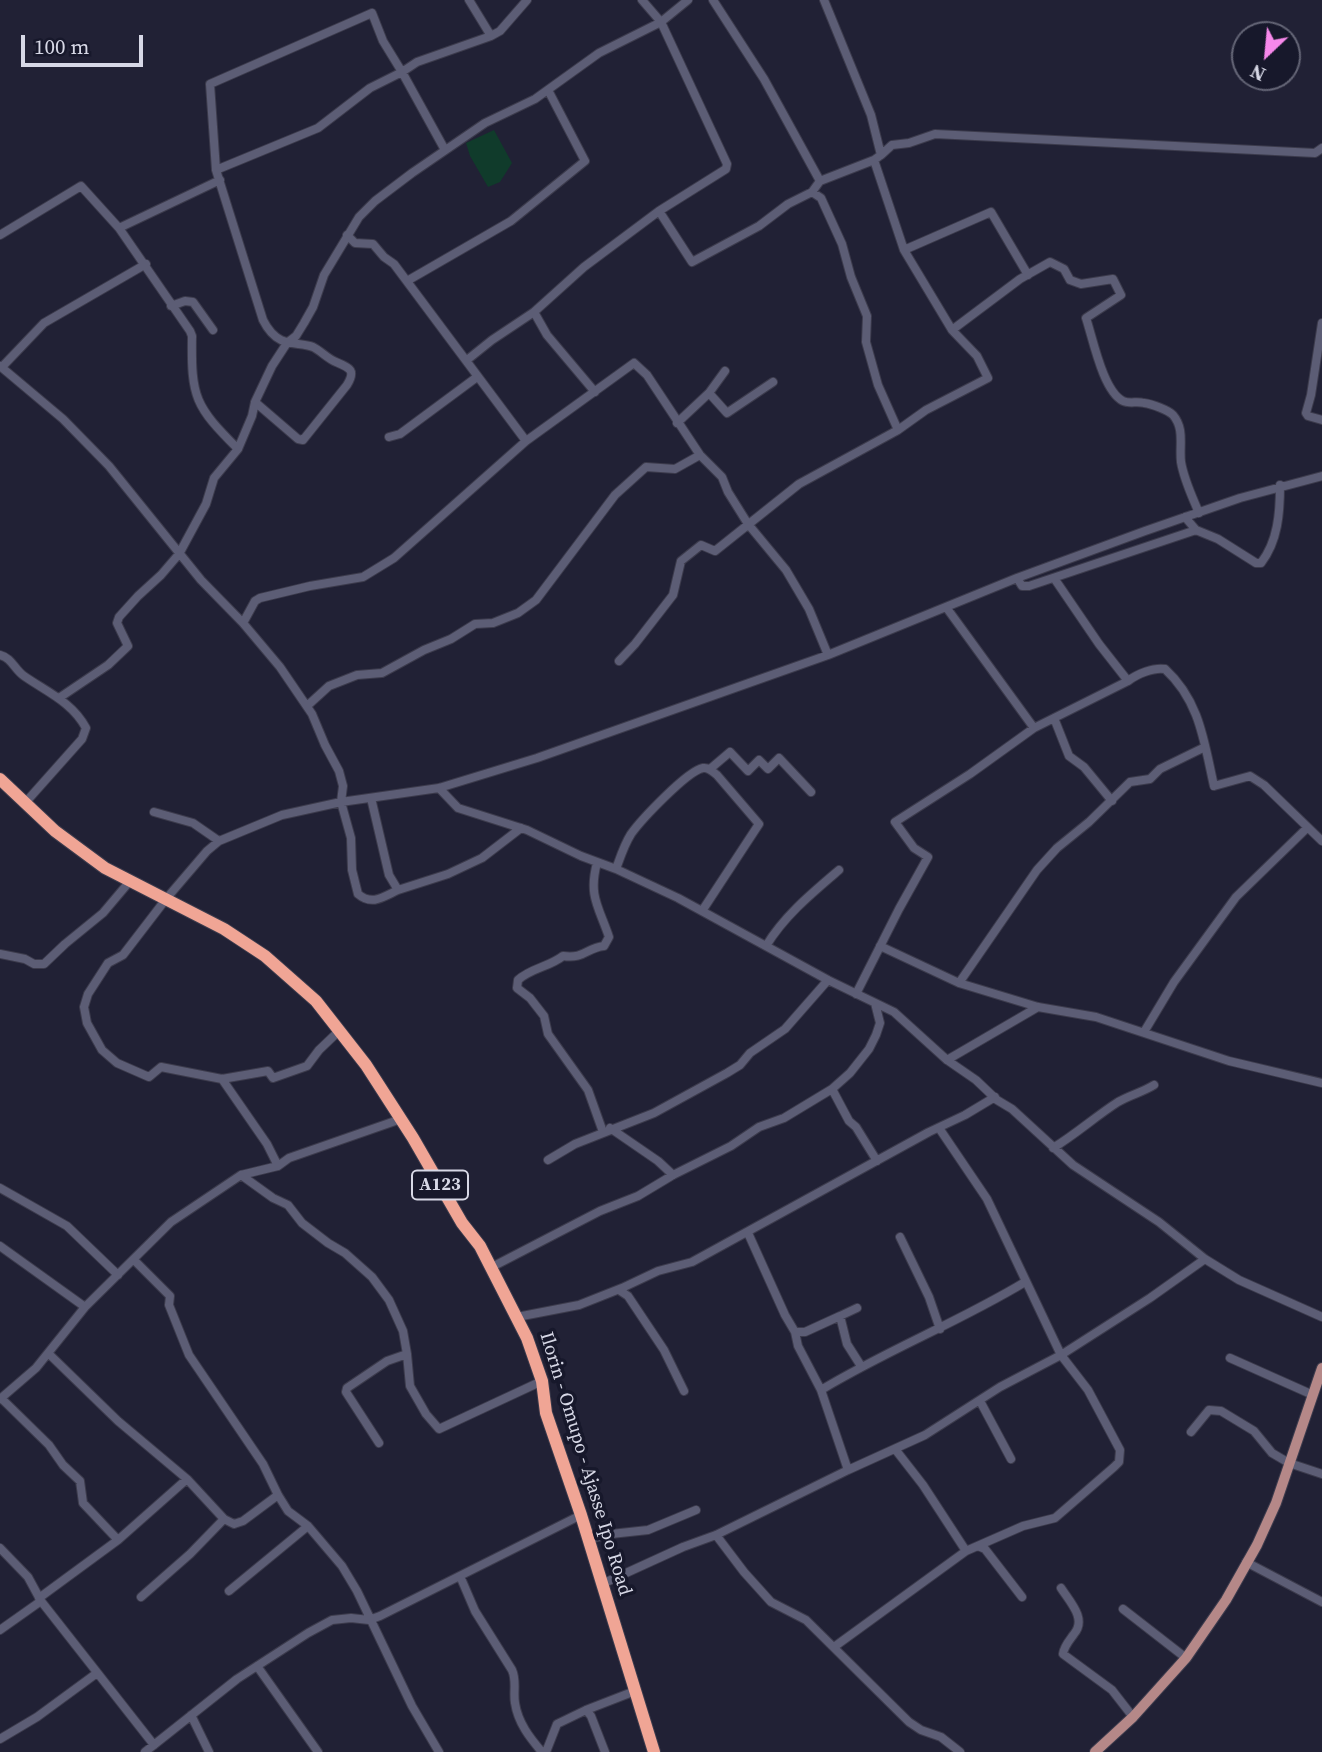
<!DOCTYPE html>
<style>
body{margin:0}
#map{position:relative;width:1322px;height:1752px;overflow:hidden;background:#212135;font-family:"Source Serif 4",serif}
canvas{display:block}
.north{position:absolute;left:1231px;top:21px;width:70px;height:70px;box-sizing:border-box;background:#17182b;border:2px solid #646576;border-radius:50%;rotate:206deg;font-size:19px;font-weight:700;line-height:28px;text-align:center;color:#d7d8e6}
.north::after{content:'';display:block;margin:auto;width:24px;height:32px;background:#f788eb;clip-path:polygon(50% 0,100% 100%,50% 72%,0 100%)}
.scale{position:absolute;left:21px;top:35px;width:122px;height:32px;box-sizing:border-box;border:4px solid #d7d8e6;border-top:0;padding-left:9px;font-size:21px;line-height:24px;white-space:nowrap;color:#d7d8e6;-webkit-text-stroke:5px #17182b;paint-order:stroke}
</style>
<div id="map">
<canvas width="1322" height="1752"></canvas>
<div class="north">N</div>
<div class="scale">100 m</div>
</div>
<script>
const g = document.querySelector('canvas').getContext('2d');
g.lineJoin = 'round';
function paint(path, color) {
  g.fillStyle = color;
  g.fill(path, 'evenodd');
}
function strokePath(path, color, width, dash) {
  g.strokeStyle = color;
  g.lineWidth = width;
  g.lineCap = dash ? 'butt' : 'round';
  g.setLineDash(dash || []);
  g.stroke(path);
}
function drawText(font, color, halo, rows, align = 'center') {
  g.font = font + ' "Source Serif 4",serif';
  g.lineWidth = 7;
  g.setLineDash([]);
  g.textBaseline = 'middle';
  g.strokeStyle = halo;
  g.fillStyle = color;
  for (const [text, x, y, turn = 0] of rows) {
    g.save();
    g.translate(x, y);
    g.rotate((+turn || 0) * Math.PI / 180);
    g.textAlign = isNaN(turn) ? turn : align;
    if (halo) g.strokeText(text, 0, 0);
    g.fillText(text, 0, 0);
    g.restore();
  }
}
const green = new Path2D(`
 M494 130 512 163 500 182 488 187 470 156 466 143Z`);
const minor = new Path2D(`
 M642 0 661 22 727 164 726 169 659 211 692 262 759 226 788 204 812 192 820 181 874 160 881 155 871 115 824 0
 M713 0 764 79 820 181
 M491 36 500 31 527 0
 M445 150 402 72 417 62 491 36 469 0
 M881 155 892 145 909 143 935 134 1315 153 1322 148
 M874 160 904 250 952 330
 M216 170 318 128 370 88 402 72 383 41 372 13 210 84 216 170 263 320C267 328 273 336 281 340 291 345 303 343 313 347 321 351 328 359 336 362 350 368 356 370 347 385L303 440 298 439 255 402
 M812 192 821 198 842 244 851 277 867 316 866 342 878 385 898 430
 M119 228 220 180
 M0 235 81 186 119 228 190 331 192 336C191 398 195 406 238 449
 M347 235 355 243 373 244 384 257 394 264 526 441
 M904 250 991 212 1028 275
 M407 281 511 221 585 161 548 90
 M171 306 185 301 193 302 213 330
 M534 312 584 267 659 211
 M1322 323 1311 395 1306 413 1308 416 1322 420
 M467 360 492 340 534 312 547 335 595 392
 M0 366 63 419 109 466 201 580 243 623 280 667 312 714 325 745 339 771 343 786 341 802 351 838 352 870 358 894C372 906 383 897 398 890
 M2 367 44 323 146 264
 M709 393 727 413 773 382
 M677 423 709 393 725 371
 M389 437 400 434 477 377
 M1185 517 1196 530 1218 539 1256 563H1261C1278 541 1280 513 1280 485
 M1017 578 1022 586H1029L1196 530
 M1054 578 1099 644 1128 681
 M946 607 1034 728
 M243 623 255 601 260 598 310 586 363 577 394 558 526 441 634 363 647 375 700 455 722 477 728 492 748 524 786 570 809 609 828 655
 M0 655C12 658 14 669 24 676 47 692 72 702 86 728L82 739 25 803
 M619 661 635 644 673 595 681 561 701 545 715 551 799 484 898 430 926 410 988 378 977 356 952 330 1020 279 1050 262 1064 269 1070 280 1081 284 1113 279 1121 295 1086 318C1093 339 1103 391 1123 401 1129 404 1137 401 1144 403 1152 404 1168 410 1173 415 1185 429 1179 446 1181 462 1184 480 1192 496 1199 513
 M59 698 108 665 128 646 117 623 119 617 138 596 161 575 179 554 206 504 214 478 238 449 252 416 255 402 272 366 287 343 296 336 304 323 313 307 324 275 359 217 375 201 412 173 485 123 535 99 599 53 661 22 688 0
 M307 706 329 686 357 675 382 673 424 650 451 639 475 624 493 623 518 613 536 600 615 495 646 467 675 469 700 455
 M1054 718 1069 756 1084 767 1112 801
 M710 769 730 752 748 771 759 760 768 769 779 758 811 792
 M439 788 458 808 527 830 581 856 616 869 678 898 828 980 894 1012 947 1060 976 1080 997 1100 1012 1109 1073 1165 1159 1222 1205 1259 1239 1280 1322 1317
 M371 798 389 875 398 890 448 874 482 858 521 828
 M154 812 193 823 219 841
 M597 863C588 896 599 907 609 937L604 946C586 948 585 959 563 956 549 967 531 968 518 980L517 988 530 998 544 1016 548 1034 588 1090 603 1132
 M616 869C620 858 624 845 631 834 641 820 687 771 703 768 709 767 713 772 717 775L759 824 702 911
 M766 946C784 916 812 893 839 870
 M880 946 959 983 1038 1007 1096 1017 1229 1061 1322 1083
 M0 954 25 959 34 964H44L65 944 103 913 130 881
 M959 983 1037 870 1057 848 1089 822 1130 782 1150 779 1160 769 1205 747
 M856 994 899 909 928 857 914 848 895 822 970 774 1034 728 1128 681C1137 674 1154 667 1165 669 1200 701 1204 742 1214 786L1250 776 1264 785 1322 841
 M340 1030 319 1050 307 1066 273 1078 268 1071 222 1079 161 1067 149 1077 117 1063 102 1050 87 1023 84 1007 88 994 108 963 123 955 166 899 207 851 219 841 282 815 341 802 439 788 537 758 828 655 1017 578 1145 531 1240 498 1322 476
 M1144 1032 1174 982 1236 897 1307 828
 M947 1060 1038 1007
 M222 1079 267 1144 278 1166
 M832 1089 849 1121 856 1127 877 1161
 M610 1128 658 1161 673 1175
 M1053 1148C1076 1134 1096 1116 1118 1102 1130 1095 1143 1092 1154 1085
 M548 1160 575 1144 654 1113 727 1073 740 1065 750 1053 785 1029 828 980
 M241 1175 273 1198 288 1205 302 1223 328 1243 345 1253 372 1277 389 1300 403 1331 407 1354 410 1386 426 1414 439 1429 542 1381
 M0 1188 67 1226 118 1275
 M748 1233 785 1315 795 1332 798 1346 821 1390 848 1470
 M900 1237 929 1297 940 1329
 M0 1246 85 1307
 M134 1260 170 1296 169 1305 189 1355 263 1464 278 1495 288 1511 308 1526 342 1566 357 1591 412 1706 439 1752
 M490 1268 600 1211 638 1196 673 1175 731 1146 759 1127 784 1118 832 1089 850 1073 869 1049 876 1035 880 1023 875 1003
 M619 1290 628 1296 664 1350 684 1391
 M840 1316 857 1308
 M517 1317 579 1305 622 1288 658 1271 692 1262 929 1132 965 1115 995 1097
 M795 1332H805L840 1316 847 1344 861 1366
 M48 1353 118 1421 187 1479 224 1519 234 1524 243 1521 278 1495
 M1230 1358 1313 1395
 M821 1390C887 1350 959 1322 1025 1282
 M1 1398 49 1445 63 1465 80 1481 83 1503 118 1540
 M0 1399 36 1368 85 1307 171 1222 241 1175 278 1166 289 1158 401 1119
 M980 1401 1011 1459
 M1191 1432 1209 1410 1221 1411 1254 1431 1272 1453 1289 1463 1322 1474
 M379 1443 346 1392 347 1388 387 1361 407 1354
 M895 1449 923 1485 966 1551
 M716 1535 744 1572 771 1602 806 1620 909 1722 921 1730 941 1737 960 1752
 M588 1539 611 1534 648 1530 696 1510
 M978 1546 985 1549 1022 1597
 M0 1548 28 1577 41 1601 154 1745
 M1246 1562 1322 1602
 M460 1576 475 1611 512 1670C517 1681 513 1692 515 1703 518 1723 530 1738 542 1752
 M602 1584 683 1547 716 1535 848 1470 925 1435 1000 1387 1061 1355 1150 1298 1205 1259
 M1061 1588C1070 1602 1087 1619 1074 1634 1069 1641 1064 1646 1063 1654L1112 1690 1133 1717
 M229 1591 308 1526
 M141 1597 190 1554 224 1519
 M39 1598 118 1540 187 1479
 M1123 1609 1186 1658
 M0 1630 41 1601
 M834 1647 966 1551 1023 1526 1055 1518 1114 1467 1119 1462 1120 1450 1088 1390 1061 1355 987 1199 939 1128
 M257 1666 318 1752
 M586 1710 591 1716 605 1752
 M191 1715 209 1752
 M0 1739 37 1717 97 1673
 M145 1752 237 1679 308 1633 332 1620 351 1618 369 1620 380 1616 581 1515
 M546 1752 557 1724 586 1710 635 1691`);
const major = new Path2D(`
 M1095 1752 1133 1717 1186 1658 1226 1600 1257 1545 1276 1503 1322 1368`);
const highway = new Path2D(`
 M0 779 55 831 105 868 224 929 265 956 316 1001 366 1065 413 1138 462 1223 480 1246 527 1338 542 1381 546 1413 581 1515 654 1752`);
const shields = [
 [440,1185,56]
];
const shieldNames = [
 ["A123",440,1185]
];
const streetNames = [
 ["Ilorin - Omupo - Ajasse Ipo Road",585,1464,73]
];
paint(green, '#103b2b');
strokePath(minor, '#3c3b4c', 10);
strokePath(major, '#3c3b4c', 12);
strokePath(highway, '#3c3b4c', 14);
strokePath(minor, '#5c5d75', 8);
strokePath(major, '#b58888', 10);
strokePath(highway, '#f0a595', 12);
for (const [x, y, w] of shields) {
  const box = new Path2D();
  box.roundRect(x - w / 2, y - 14.5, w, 29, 5);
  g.fillStyle = '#17182b';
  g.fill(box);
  strokePath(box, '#d7d8e6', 2);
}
drawText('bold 18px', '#d7d8e6', null, shieldNames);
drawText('19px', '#d7d8e6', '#17182b', streetNames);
</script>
